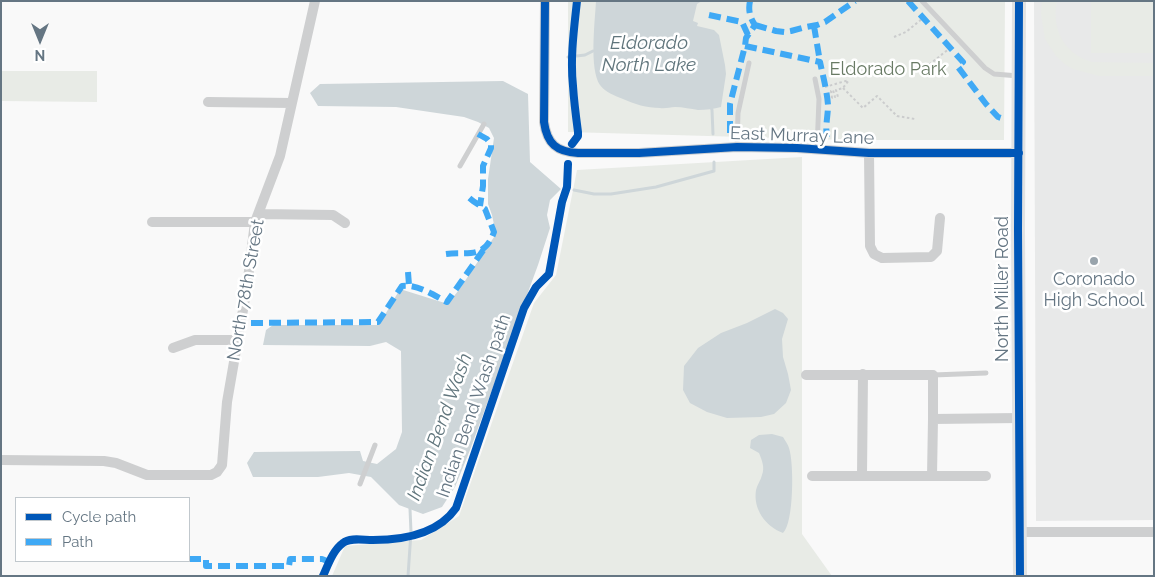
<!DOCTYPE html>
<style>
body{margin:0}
#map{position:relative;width:1155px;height:577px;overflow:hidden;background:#f9f9f9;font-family:Raleway,sans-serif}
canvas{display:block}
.frame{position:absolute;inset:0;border:2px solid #657683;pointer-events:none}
.legend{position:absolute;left:15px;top:497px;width:175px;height:65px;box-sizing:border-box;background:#fff;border:1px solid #c1c8cd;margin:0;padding:6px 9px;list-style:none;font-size:15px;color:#657683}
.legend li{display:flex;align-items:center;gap:10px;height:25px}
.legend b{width:25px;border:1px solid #c1c8cd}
.north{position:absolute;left:15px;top:15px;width:50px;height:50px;-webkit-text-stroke:4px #fff;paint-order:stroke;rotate:180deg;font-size:14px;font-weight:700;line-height:20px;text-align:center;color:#657683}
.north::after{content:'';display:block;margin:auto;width:18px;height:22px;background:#657683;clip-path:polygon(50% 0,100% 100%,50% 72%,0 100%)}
</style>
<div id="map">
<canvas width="1155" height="577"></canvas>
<div class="frame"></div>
<ul class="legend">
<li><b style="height:6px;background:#0057b8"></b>Cycle path</li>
<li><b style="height:6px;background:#3fa9f5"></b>Path</li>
</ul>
<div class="north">N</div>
</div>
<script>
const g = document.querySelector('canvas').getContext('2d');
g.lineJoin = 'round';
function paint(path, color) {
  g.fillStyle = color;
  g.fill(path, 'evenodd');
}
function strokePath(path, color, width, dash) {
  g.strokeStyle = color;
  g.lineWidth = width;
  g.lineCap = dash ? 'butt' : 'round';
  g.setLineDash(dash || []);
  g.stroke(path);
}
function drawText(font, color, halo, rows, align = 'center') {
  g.font = font + ' Raleway,sans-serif';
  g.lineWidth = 5;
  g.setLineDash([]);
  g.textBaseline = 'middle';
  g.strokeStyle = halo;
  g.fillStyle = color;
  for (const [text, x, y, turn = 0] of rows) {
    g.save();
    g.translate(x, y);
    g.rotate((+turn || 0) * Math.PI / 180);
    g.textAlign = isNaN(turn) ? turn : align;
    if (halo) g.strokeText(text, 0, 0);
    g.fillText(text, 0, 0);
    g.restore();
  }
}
const built = new Path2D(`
 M1034 1H1154V520L1036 521Z`);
const green = new Path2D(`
 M568 1H1005L1004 140H848L568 132Z
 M1042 1H1057C1051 29 1064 54 1092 62L1154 63V76H1099L1073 69 1066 65 1056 56 1045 39 1041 14Z
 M1091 1H1154V53H1091Z
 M1 71H97V102L1 101Z
 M802 157V534L832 576H332L345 546 421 540 459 516 534 303 556 275 577 170Z`);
const water = new Path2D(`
 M596 1H702L697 4 693 21 698 23 697 26 714 30 719 35 725 65 726 74 721 107C714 109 706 110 698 110 691 109 683 107 675 107 670 107 665 109 660 108 647 108 634 104 623 99 615 96 605 92 600 85 589 69 595 21 596 1Z
 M503 81 528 94 530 162 561 189 550 200 547 215 550 228 538 265 470 450 455 487 442 507 423 514 399 505 371 477 349 473 318 477H253L247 463 254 452 360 451 363 461 377 464 396 449 402 432 401 351 386 342 370 346 263 345 266 330 273 325H379L400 289 448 304 461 287 496 234 492 215 488 204V179L494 138 489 128 478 122 464 117 396 107 318 106 310 93 320 84Z
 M775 309 783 313 788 319 782 339 783 357 788 374 791 390 786 403 774 414 761 417 727 418 707 412 690 403 683 390 684 366 698 348 721 333 747 323Z
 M772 434 783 437C785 441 788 444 789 448 794 462 794 523 783 533 765 526 753 509 756 490 757 485 761 480 762 475 765 468 762 460 759 453L750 448 751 440 759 435Z`);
const stream = new Path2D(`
 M568 57 585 55 593 51
 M711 107 712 110 713 134
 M574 190 594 194H611L656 187 714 171V162
 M408 576 411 532 410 509V507`);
const path = new Path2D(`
 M894 37 906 32 923 18
 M927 69 930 64 950 48
 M825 87 849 80
 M843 88 863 108 877 96 897 116 915 119
 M827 99 832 98 831 91 833 90 835 97H838L836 90 843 88 849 80`);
const lane = new Path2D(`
 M922 1 985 68 994 74 1019 76
 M815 79 819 99 817 149
 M737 147 738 113 749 63
 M460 166 484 124
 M933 375 986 373
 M360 484 375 445`);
const street = new Path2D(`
 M545 1 544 122C547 144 557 152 578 153H639L737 147 797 148 869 153H1019
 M208 102 292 103
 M869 153 870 246 874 254 882 258 931 257 937 251 940 218
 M258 214 333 215 345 223
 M152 222H255
 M173 348 195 340H238
 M806 375H933V419L1019 418
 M1 460 104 461 116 463 147 475H211L217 472 222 465 227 402 247 287 255 222 280 156 315 1
 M862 475 863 374
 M812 476H986
 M932 476 933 419
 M1020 532H1154`);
const secondary = new Path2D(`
 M1019 1 1018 229 1020 576`);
const quiet = new Path2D(`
 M908 1 963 62 958 67 986 104 998 117 1001 118 1006 117
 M709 15 742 22 748 35
 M755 25 776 31 785 32 791 31 806 27 817 25 825 22 855 1
 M814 26 820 62
 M745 46 820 62C823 76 827 91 828 105 828 116 825 126 827 137
 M730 133V104L745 46 746 38 755 25C750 18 748 10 750 1
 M478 134 487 139 491 144V148L483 166V186L480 206
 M446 254C468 251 484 260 494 232L485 209 473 201 466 195
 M408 272 409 285
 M251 323 378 322 402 286C418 284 433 295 447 302L484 249
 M189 559H206V566H289L290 559H322L330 562`);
const cycleway = new Path2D(`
 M545 1 544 122C547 144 557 152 578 153H639L737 147 797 148 869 153H1019
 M1019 1 1018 229 1020 576
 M572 144 578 136V132C576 117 574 102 573 86 570 58 574 29 577 1
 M323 576C328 565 333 550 343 543 350 537 363 540 373 540 402 540 438 534 456 508L524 308 536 287 549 274 562 202 567 187 568 164`);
const markers = [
 [1094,261,5,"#99a4ac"]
];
const parkNames = [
 ["Eldorado Park",888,70]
];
const streetNames = [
 ["East Murray Lane",802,136,2],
 ["North Miller Road",1003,289,-90],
 ["North 78th Street",246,290,-80],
 ["Indian Bend Wash path",474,406,-71]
];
const poiNames = [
 ["Coronado",1094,280],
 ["High School",1094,301]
];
const waterNames = [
 ["Eldorado",649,43],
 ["North Lake",649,65],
 ["Indian Bend Wash",440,427,-70]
];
paint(built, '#e8e9e9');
paint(green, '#e8ebe6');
paint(water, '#ced6d9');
strokePath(stream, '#ced6d9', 3);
strokePath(path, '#cbcccd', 2, [2.5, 2.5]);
strokePath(lane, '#cecfd0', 5);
strokePath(street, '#cecfd0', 10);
strokePath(secondary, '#e1e2e2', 14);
strokePath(quiet, '#3fa9f5', 6, [12, 6]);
strokePath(cycleway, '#0057b8', 8);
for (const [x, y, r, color] of markers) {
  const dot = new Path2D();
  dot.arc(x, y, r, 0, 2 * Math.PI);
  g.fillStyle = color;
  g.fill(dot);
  strokePath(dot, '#fff', 2);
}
drawText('18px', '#687a64', '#fff', parkNames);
drawText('18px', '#657683', '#fff', streetNames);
drawText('18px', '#657683', '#fff', poiNames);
drawText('italic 19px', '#60757c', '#fff', waterNames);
</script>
